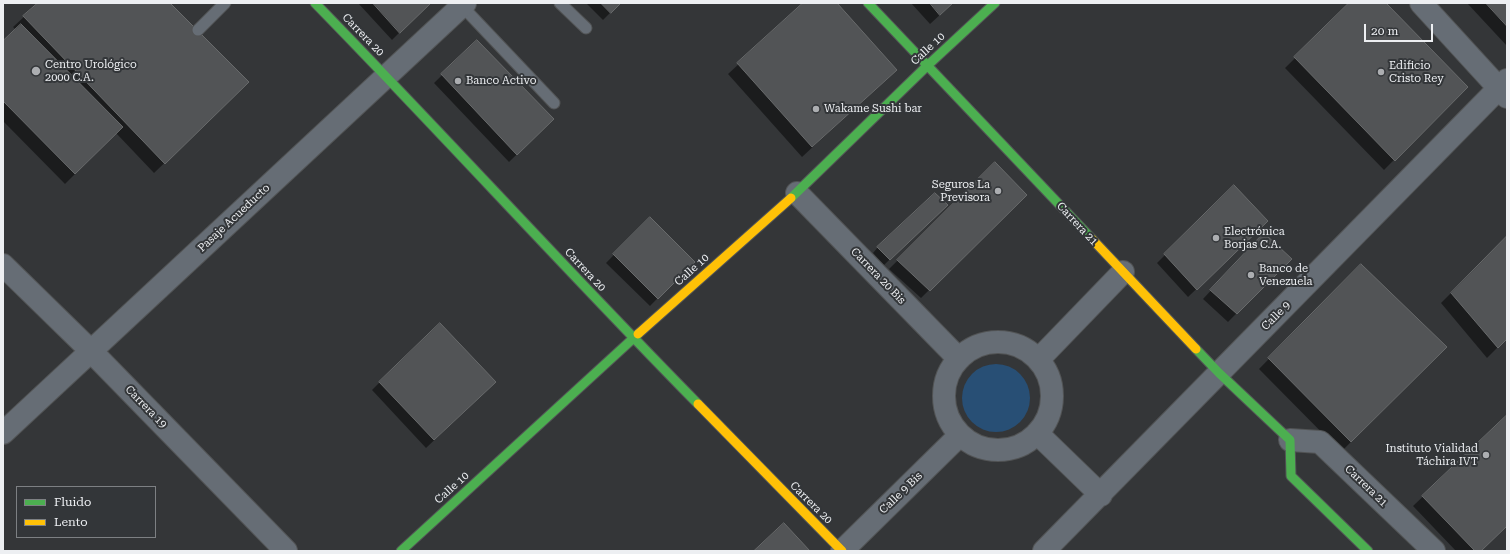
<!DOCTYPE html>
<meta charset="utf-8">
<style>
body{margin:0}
#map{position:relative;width:1510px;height:554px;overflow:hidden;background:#343638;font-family:"Roboto Serif",serif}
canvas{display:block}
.frame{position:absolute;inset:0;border:4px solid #edeff2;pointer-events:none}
.legend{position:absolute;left:16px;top:486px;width:140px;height:52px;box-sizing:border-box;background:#333639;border:1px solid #7d8083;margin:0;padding:5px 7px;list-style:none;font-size:12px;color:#edeff2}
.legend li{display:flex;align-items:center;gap:8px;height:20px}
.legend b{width:20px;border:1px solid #7d8083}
.scale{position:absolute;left:1364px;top:24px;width:69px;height:18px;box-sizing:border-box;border:2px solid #edeff2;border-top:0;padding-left:5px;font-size:12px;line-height:14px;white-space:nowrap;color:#edeff2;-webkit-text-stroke:3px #333639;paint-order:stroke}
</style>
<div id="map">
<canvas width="1510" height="554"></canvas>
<div class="frame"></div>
<ul class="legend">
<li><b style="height:5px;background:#4caf50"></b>Fluido</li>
<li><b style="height:5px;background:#ffc107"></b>Lento</li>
</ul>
<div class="scale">20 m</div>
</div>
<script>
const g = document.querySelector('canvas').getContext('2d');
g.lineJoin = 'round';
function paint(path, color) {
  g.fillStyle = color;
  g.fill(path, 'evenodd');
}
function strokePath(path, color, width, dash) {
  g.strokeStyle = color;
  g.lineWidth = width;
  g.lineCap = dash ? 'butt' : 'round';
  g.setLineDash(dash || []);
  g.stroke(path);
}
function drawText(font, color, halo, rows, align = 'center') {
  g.font = font + ' "Roboto Serif",serif';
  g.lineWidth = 4;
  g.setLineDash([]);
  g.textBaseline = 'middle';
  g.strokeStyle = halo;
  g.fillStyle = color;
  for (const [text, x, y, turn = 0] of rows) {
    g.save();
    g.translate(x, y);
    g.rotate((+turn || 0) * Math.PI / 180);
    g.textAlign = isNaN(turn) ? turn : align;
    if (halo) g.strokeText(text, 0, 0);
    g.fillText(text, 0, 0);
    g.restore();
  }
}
const green = new Path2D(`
 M962 398a34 34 0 1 1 68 0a34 34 0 1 1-68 0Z`);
const shadow = new Path2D(`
 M39 3H169L238 92 154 173 116 133 65 184 3 121V43L16 30 13 27Z
 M358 3H429L392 40Z
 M586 3H620L603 20Z
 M805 3H836L896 70 802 157 728 74Z
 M911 3H953L930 24Z
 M1351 3H1385L1466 87 1384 170 1285 68Z
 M1467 3H1507V46Z
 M477 41 553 119 509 162 434 83Z
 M995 164 1025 195 921 298 889 269Z
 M1234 186 1259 229 1188 297 1157 263Z
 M946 205 884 265 873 253 878 247Z
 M650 218 693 262 650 306 606 263Z
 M1507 237V338L1487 358 1441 303Z
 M1256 242 1290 259 1228 322 1203 299Z
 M1361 265 1445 347 1341 452 1259 369Z
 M380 382 487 390 426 448 372 390Z
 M1507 416V525L1480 551H1456L1413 506Z`);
const building = new Path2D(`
 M38 3H170L249 82 165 164 23 16Z
 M373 3H431L400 33Z
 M601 3H621L611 13Z
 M803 3H837L897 70 812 147 737 63Z
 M930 3H953L940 15Z
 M1349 3H1386L1468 87 1395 161 1294 57Z
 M1486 3H1507V26Z
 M21 24 123 127 75 174 3 101V41Z
 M477 40 554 119 517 155 441 74Z
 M995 162 1027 195 930 291 897 260Z
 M1234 185 1268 221 1197 290 1164 254Z
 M935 193 948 205 890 260 877 247Z
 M650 217 695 262 658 299 613 254Z
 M1264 233 1292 259 1237 314 1210 290Z
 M1507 236V339L1498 348 1451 293Z
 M1361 264 1447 347 1351 442 1268 358Z
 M440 323 496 382 434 440 379 382Z
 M1507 415V526L1481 551H1475L1422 496Z
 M784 523 810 551H754Z`);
const lane = new Path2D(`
 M560 3 586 28
 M462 6 554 103
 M198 30 225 3`);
const street = new Path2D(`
 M1421 3 1507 97
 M797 193 959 359
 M3 265 90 350 286 551
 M944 396a54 54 0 1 1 108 0a54 54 0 1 1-108 0Z
 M1039 359 1123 272
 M3 433 465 3
 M1037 433 1101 495
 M1290 440 1320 442 1434 551
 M842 551 960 435
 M1044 551 1507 80`);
const fast = new Path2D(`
 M315 3C444 135 568 272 698 404
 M868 3 1092 239
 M791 198 928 65 995 3
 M1196 349 1219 373 1290 440 1291 476 1368 551
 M401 551 638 334`);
const slow = new Path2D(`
 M1092 239 1196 349
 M638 334 791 198
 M698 404 842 551`);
const markers = [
 [36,71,5,"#acaeb1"],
 [1381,72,4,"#acaeb1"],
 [458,81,4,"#acaeb1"],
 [816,109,4,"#acaeb1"],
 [998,191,4,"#acaeb1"],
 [1216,238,4,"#acaeb1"],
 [1251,275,4,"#acaeb1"],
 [1486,455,4,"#acaeb1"]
];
const streetNames = [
 ["Carrera 20",363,35,46],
 ["Calle 10",928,49,-43],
 ["Pasaje Acueducto",234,218,-43],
 ["Carrera 21",1077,224,47],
 ["Carrera 20",585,270,47],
 ["Calle 10",692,270,-42],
 ["Carrera 20 Bis",878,276,46],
 ["Calle 9",1276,316,-45],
 ["Carrera 19",146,407,46],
 ["Carrera 21",1366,486,44],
 ["Calle 10",452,488,-42],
 ["Calle 9 Bis",901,493,-44],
 ["Carrera 20",811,503,45]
];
const poiNames = [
 ["Centro Urológico",45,65],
 ["2000 C.A.",45,78],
 ["Edificio",1389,66],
 ["Cristo Rey",1389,79],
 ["Banco Activo",466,81],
 ["Wakame Sushi bar",824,109],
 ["Seguros La",990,185,"right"],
 ["Previsora",990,198,"right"],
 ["Electrónica",1224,232],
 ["Borjas C.A.",1224,245],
 ["Banco de",1259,269],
 ["Venezuela",1259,282],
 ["Instituto Vialidad",1478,449,"right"],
 ["Táchira IVT",1478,462,"right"]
];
paint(green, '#284f75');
paint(shadow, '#0007');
paint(building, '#525456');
strokePath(building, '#686a6b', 1);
strokePath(lane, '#525455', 13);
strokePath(street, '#525455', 24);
strokePath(fast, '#525455', 11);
strokePath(slow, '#525455', 11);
strokePath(lane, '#666d75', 11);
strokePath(street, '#666d75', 22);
strokePath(fast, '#4caf50', 9);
strokePath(slow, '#ffc107', 9);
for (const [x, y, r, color] of markers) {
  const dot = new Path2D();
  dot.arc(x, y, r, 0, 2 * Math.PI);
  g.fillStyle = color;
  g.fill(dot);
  strokePath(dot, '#333639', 1.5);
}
drawText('11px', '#edeff2', '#333639', streetNames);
drawText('11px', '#edeff2', '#333639', poiNames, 'left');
</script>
